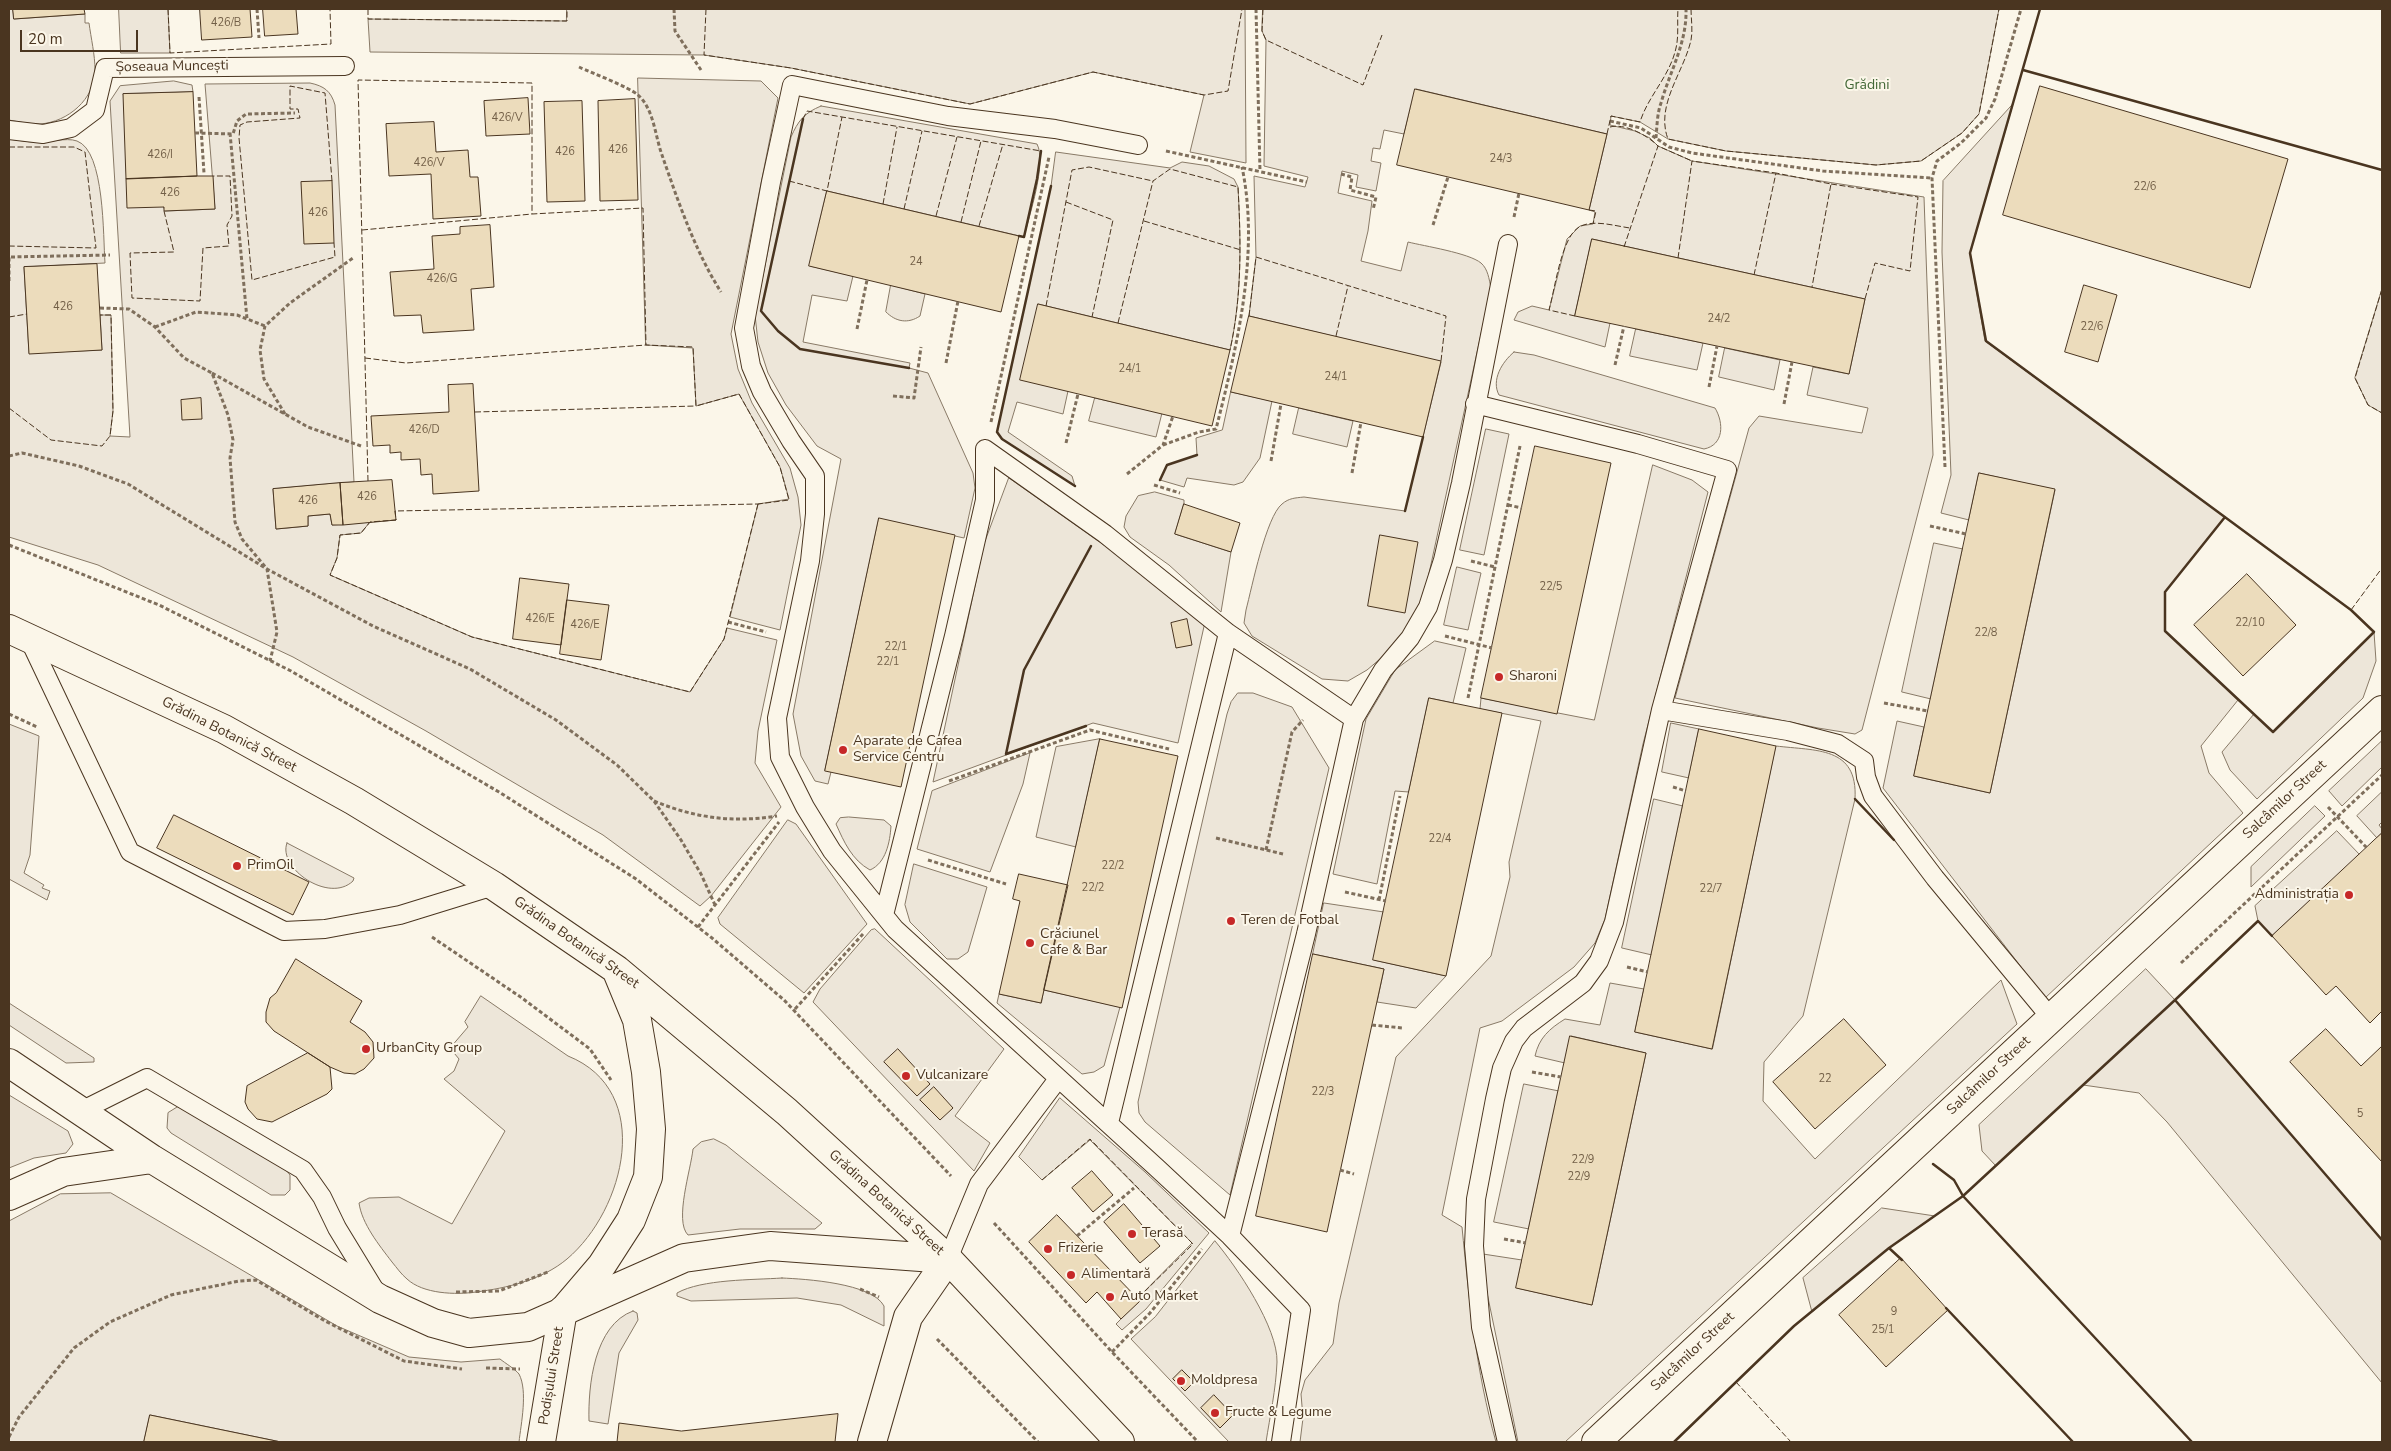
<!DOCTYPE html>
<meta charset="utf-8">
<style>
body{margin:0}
#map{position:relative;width:2391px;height:1451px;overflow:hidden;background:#fbf6e9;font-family:"Nunito Sans",sans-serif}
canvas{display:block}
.frame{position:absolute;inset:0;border:10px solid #4a3520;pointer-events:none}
.scale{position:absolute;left:20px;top:30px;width:118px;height:22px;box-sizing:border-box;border:2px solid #4a3520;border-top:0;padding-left:6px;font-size:15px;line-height:18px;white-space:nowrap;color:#4a3520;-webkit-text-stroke:4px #fbf6e9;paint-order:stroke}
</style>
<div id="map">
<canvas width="2391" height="1451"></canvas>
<div class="frame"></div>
<div class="scale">20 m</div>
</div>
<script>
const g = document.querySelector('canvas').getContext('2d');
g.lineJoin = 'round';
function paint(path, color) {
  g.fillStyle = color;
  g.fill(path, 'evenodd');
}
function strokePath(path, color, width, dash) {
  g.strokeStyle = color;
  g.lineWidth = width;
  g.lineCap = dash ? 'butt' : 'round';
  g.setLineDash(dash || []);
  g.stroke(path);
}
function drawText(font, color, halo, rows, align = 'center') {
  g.font = font + ' "Nunito Sans",sans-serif';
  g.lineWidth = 4;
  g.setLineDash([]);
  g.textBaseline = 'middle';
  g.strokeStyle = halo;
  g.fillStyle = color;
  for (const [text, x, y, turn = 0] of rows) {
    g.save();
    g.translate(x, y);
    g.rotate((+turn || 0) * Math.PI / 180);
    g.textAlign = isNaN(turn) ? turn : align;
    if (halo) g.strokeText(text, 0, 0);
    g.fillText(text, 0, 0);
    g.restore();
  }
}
const green = new Path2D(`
 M9 9H13L14 19 85 14V23H89C91 38 95 55 95 70 95 99 68 122 40 124 29 124 19 122 9 120Z
 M119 9H168L170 53H121Z
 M567 9H1245L1246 163 1190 152 1204 95 1093 72 970 104 791 68 704 55 370 52 368 19 566 21Z
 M1263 9H1999L1979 114 1962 133 1921 161 1876 165 1726 151 1668 139 1640 122 1611 116 1610 125 1635 131 1650 138 1658 146 1692 161 1924 197 1933 455 1862 730 1855 734 1818 728 1675 698 1749 428 1759 416 1862 433 1868 408 1807 395 1813 367 1849 374 1865 299 1592 239 1575 315 1610 323 1605 347 1514 320 1518 312 1532 306 1549 310 1567 239 1580 226 1593 224 1595 212 1589 210 1607 134 1416 89 1404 134 1384 130 1380 149 1373 148 1371 161 1381 163 1376 191 1356 187 1358 175 1342 171 1338 193 1372 201 1368 231 1361 261 1401 271 1408 242C1424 246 1469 253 1481 263 1488 269 1489 279 1491 288L1423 601 1416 616 1393 648 1367 670 1348 681 1322 679 1252 636 1244 623 1246 610C1252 587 1266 517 1282 504 1289 498 1295 498 1304 497L1405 511 1441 362 1249 316 1256 257 1254 176 1305 187 1308 177 1264 166 1266 40 1262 31Z
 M638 78 761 81 778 98 731 334 738 369 752 403 790 468 798 497 801 525 780 630 730 617 758 504 789 499 780 467 739 394 696 406 693 348 646 345Z
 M174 81 192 85 193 92 123 94 165 211 215 209 205 84 310 83C324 86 331 91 335 105L354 482 273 489 276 529 308 526V516L330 514 332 525 370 522 361 533 340 535 337 558 330 575 472 637 690 692 724 639 727 628 777 640 758 731 755 763 781 807 711 896 700 906 603 835 426 731 293 657 98 565 9 537V139C18 140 27 142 35 142 48 143 66 137 77 141 105 151 103 237 105 263L24 267 29 353 102 350 100 315H111L113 411 110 436 130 437 110 101 120 86Z
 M2013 104 1970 253 1985 341 2225 517 2165 592V631L2238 700 2201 746 2209 773 2243 813 2045 998 1883 788 1897 721 1924 727 1914 776 1990 793 2055 490 1979 473 1969 520 1941 513 1951 475 1942 252 1943 181Z
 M821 106 1037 144C1047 163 1029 216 1024 237L827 191 810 266 853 276 847 301 812 295 803 342 910 363 909 368 928 373 973 473 975 488 964 538 879 519 825 770 831 772 828 784 815 781 801 756 793 714 841 459 817 446 786 405 768 373 758 342 755 315 791 137C798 121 804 113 821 106Z
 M1056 152 1170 168 1182 162 1209 166 1234 179 1238 187C1241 242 1242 296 1230 350L1038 304 1068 391 1063 414 1017 402 1008 432 1072 476 1075 486 1002 439 997 432 1051 186Z
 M891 285 925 294 920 316C908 324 896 322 886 312Z
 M2382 289V413L2368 405 2355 378Z
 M1636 329 1703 343 1697 370 1630 356Z
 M1725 348 1780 360 1774 390 1719 377Z
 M1514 352 1534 355 1715 408C1724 423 1724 445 1704 449L1499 395C1491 380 1502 362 1514 352Z
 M1231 392 1272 401 1260 458 1243 482 1234 485 1187 478 1184 487 1160 480 1167 465 1197 455 1196 438 1222 430Z
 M1095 398 1162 413 1156 437 1089 421Z
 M1299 408 1353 421 1347 447 1293 434Z
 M1486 429 1509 434 1484 555 1460 550Z
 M1653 465 1692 480 1708 492 1643 744 1605 919 1595 943 1574 967 1502 1021 1480 1028 1442 1215 1462 1227C1469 1299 1476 1372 1496 1442H1300L1303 1418 1301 1394 1305 1380 1333 1344 1339 1303 1396 1057 1491 956 1510 877 1509 862 1541 721 1480 709 1481 698 1594 720Z
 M1009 478 1111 550 1205 622 1178 743 1093 723 933 782 984 544Z
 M1155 492 1184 500V504L1175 534 1231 552 1221 612 1169 565 1130 537 1124 527 1126 516 1138 496Z
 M1934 543 1963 549 1931 699 1902 692Z
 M1457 567 1481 573 1468 630 1444 625Z
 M2374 632 2376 661 2363 698 2257 799 2230 770 2222 752 2254 714 2273 732Z
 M1435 641 1466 648 1453 703 1429 698 1409 792 1395 791 1377 884 1333 874 1366 719 1395 670Z
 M1238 693H1253L1292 707 1329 768 1230 1195 1145 1122 1139 1113 1138 1102 1227 714 1231 702Z
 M1671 723 1699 729 1689 778 1662 772Z
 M9 724 39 736 30 855 24 873 44 885 42 888 50 891 47 900 9 879Z
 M1100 739 1076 847 1036 837 1056 747Z
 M2382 741V767L2342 806 2329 791Z
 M1776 746C1816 751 1858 746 1855 799L1803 1016 1764 1062 1763 1101 1815 1159 2001 980 2017 1024 1565 1442H1518L1486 1288 1483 1254 1522 1260 1517 1288 1592 1305 1646 1053 1571 1036 1565 1063 1535 1056C1539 1038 1549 1029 1565 1019L1600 1025 1610 983 1644 989 1635 1032 1712 1049Z
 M1030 753 1023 784 990 872 917 849 932 791Z
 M2382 792V822L2379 825 2382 829V833L2377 838 2357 816Z
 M1654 799 1683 806 1652 955 1622 948Z
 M2315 806 2325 816 2251 887V867Z
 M849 817 884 820 891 826C890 842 886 863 870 870 852 860 844 842 836 824L840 818Z
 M788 820 796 824 867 924 804 993 720 924 718 918Z
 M2337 831 2360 855 2272 936 2258 921 2255 906Z
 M287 843 354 878 353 881C329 904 277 868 287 843Z
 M914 864 987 887 968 952 958 959H947L910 922 905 905Z
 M1324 903 1384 912 1374 960 1446 976 1416 1008 1377 1002 1384 969 1313 954Z
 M875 929 1004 1049 955 1116 990 1143 974 1171 813 1002 820 989 871 930Z
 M2146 969 2175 1000 2382 1240V1383L2167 1122 2139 1093 2083 1085 1996 1166 1982 1151 1979 1125Z
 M1044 990 1120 1007 1104 1066 1094 1072 1082 1074 997 1003 999 994 1041 1003Z
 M481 996 568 1056C655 1091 625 1210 567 1259 542 1280 507 1288 476 1292 456 1295 423 1294 407 1279 401 1274 397 1268 392 1262 379 1245 362 1224 359 1203L369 1198 399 1197 452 1224 505 1131 444 1079 454 1071 459 1059 450 1048 468 1027 465 1022Z
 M9 1003 94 1058V1062L66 1063 9 1025Z
 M1524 1084 1559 1091 1529 1229 1494 1222Z
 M9 1095 68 1131 73 1144 66 1153 34 1158 9 1168Z
 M1060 1098 1145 1172 1209 1233 1146 1309 1122 1330 1116 1324 1139 1301 1137 1299 1192 1243 1090 1140 1042 1180 1019 1157Z
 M181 1105 283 1166 290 1175V1190L285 1195H271L171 1133 167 1128 168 1113Z
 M714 1139 726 1145 822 1223 815 1229H740L688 1235C674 1221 691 1169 693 1149L701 1142Z
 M111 1193 337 1326 409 1357 461 1362 500 1359C505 1363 515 1369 519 1374 528 1391 521 1424 519 1442H281L150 1415 144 1442H9V1221L60 1194Z
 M1882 1208 1935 1216 1889 1248 1812 1312 1803 1278Z
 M1215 1241C1237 1267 1278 1328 1277 1362 1276 1389 1270 1416 1266 1442H1229L1131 1339 1155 1317Z
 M782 1278C805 1279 872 1283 884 1306V1326L841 1305 797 1298 691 1301 677 1296V1293C702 1279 753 1280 782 1278Z
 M633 1311 637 1313 638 1320 619 1353 608 1424 589 1421C588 1386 594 1325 633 1311Z`);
const building = new Path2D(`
 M13 9H84L85 14 14 19Z
 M200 9H250L252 37 202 40Z
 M263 9H296L298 34 265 36Z
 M2040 86 2288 159 2250 288 2003 215Z
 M1415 89 1607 134 1589 210 1397 165Z
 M193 92 197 176 126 179 123 94Z
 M528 98 530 134 486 136 484 101Z
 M635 99 638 200 600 201 598 101Z
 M582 101 585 201 547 202 544 102Z
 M434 122 436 152 468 150 470 177H478L481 216 433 219 431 174 389 176 386 124Z
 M197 176H213L215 209 164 211V207L127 208 126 179Z
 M332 181 334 243 304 244 301 182Z
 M827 191 1019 236 1001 312 809 266Z
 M490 225 494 287 471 289 474 330 423 333 421 315 394 316 390 272 434 269 432 236 460 234V227Z
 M1592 239 1865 299 1849 374 1575 316Z
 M97 264 102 350 29 354 24 267Z
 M2084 285 2117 295 2098 362 2065 352Z
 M1038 304 1230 350 1212 426 1020 380Z
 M1249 316 1441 361 1423 437 1231 392Z
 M473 384 479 491 433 494 432 474 421 475 420 459 401 460V452L390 453V445L373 446 371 416 449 412 448 385Z
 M201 398 202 419 182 420 181 400Z
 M1535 446 1611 463 1557 714 1481 698Z
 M1979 473 2055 489 1990 793 1914 776Z
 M392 480 396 520 343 525 340 483Z
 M340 483 343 525H332L330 514 308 516V526L276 529 273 489Z
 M1184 504 1240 523 1231 552 1175 534Z
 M879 518 955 535 901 787 825 771Z
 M1380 535 1418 542 1405 613 1368 606Z
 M2247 574 2296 625 2243 676 2194 625Z
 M520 578 569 584 561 645 513 639Z
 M567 600 609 605 601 660 560 654Z
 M1187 619 1192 645 1176 648 1171 623Z
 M1429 698 1502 713 1446 976 1373 960Z
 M1699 729 1776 746 1712 1049 1635 1032Z
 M1100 739 1178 756 1122 1008 1044 990Z
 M174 815 309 882 293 915 157 848Z
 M2382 833V1011L2370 1023 2336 986 2326 995 2272 936Z
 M1019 874 1068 885 1041 1003 999 994 1020 901 1013 899Z
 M1313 954 1384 969 1327 1232 1256 1216Z
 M296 959 362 1001 350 1022 365 1032 373 1042 374 1058 364 1069 355 1074 344 1073 330 1067 274 1031 266 1022V1012L270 998 276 993Z
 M1844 1019 1886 1065 1815 1129 1773 1082Z
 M2326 1029 2361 1066 2382 1046V1162L2290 1062Z
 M1570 1036 1646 1053 1592 1305 1516 1288Z
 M898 1049 930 1084 917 1096 884 1062Z
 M308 1053 330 1067 332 1089 327 1094 272 1122 257 1119 248 1109 245 1102 247 1086Z
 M934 1087 953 1108 940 1120 920 1100Z
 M1092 1171 1113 1195 1093 1212 1072 1188Z
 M1124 1204 1160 1246 1140 1263 1104 1222Z
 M1057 1215 1140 1301 1121 1319 1097 1292 1086 1303 1029 1242Z
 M1901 1258 1948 1310 1886 1367 1839 1315Z
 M1182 1370 1194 1382 1185 1391 1173 1379Z
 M1214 1395 1233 1415 1220 1428 1201 1408Z
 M838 1414 835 1442H617L619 1423 681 1431Z
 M150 1415 281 1442H144Z`);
const path = new Path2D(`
 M257 9 259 38
 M674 9 675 31 701 70
 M1256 9 1260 171
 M579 67C592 73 629 87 638 95 654 109 655 136 662 155 678 201 695 251 721 292
 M199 97 204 173
 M1610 121 1641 128 1669 147 1692 153 1823 171 1932 178
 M195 133 233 134 237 121 246 114 295 113
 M230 133 247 319
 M1656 138C1657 127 1657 114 1661 103 1670 71 1687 43 1686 9
 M1166 151 1307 182
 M1341 174 1352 177 1350 190 1376 197 1373 210
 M1514 217 1519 193
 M1433 225 1448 177
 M9 281V257L110 255
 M100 308 129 309 155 327 184 358 212 373 228 415 233 440 230 458 235 522 242 539 267 569 277 632 270 661
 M155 327 196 312 237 315 265 326
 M857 329 867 280
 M946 363 958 301
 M1615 365 1624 326
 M212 373 308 427 361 446
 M1709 387 1717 346
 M893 396 914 398 921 347
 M1784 404 1792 362
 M285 414 264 379 260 350 265 326 290 303 353 258
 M991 422 1049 157
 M1066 443 1078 394
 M1163 445 1199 432 1216 429C1237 346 1260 253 1242 167
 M9 456 22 453 79 466 128 484 267 569 373 626 470 669 556 720 617 765 654 801 681 840 701 874 715 905
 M1271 461 1281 404
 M1945 467 1932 178 1937 161 1961 143 1986 118 1995 99 2021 9
 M1352 473 1361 422
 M1127 474 1163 445 1173 416
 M1154 485 1180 493
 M1508 505 1522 508
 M1930 526 1966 534
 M9 545 159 605 291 671 499 792 636 879 712 938 784 1000 951 1176
 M1471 561 1495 567
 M728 622 766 632
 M1445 636 1492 648
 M1468 698 1520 446
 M1884 703 1928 711
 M9 714 37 727
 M949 781 1090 730 1169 749
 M1673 787 1686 791
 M654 801C695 818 733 823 777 816
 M2328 807 2367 848
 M1216 838 1283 854
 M1266 850 1292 732 1303 720
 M928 860 1006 884
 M1345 892 1386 901
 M1379 900 1400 796
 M698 927 779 822
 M432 937 522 998 590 1049 611 1080
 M2181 963 2382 775
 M1627 967 1648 972
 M795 1009 863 934
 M1372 1025 1403 1028
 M1532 1072 1561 1077
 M1340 1170 1354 1174
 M994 1223 1112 1352 1198 1442
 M1077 1236 1134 1188
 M1504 1239 1526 1243
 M860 1289 879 1297
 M456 1292 499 1291 548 1272
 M937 1339 1038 1442
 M1112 1352 1150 1313 1202 1249
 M486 1368 520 1369
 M9 1437 19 1417 74 1348 110 1322 171 1295 239 1281 256 1280 325 1321 404 1361 462 1369`);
const service = new Path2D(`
 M9 130 43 134 71 128 95 110 105 68 345 66
 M1138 145 1055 129 948 116 792 85 771 182 744 328 751 366 762 392 791 441 815 476V514L810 561 777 718 780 757 805 807 832 851 895 929 1157 1168 1230 1236 1301 1310 1281 1442
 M1475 404 1638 444 1727 470 1661 710 1614 922 1599 961 1583 983 1524 1028 1514 1041 1502 1068 1495 1099 1476 1199 1474 1246 1481 1327 1507 1442
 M985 449 1105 534 1228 633 1354 719
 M28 637 130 852 284 931 325 929 400 915 494 886
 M1661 710 1788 731 1838 744 1864 761 1866 777 1873 796 1935 878 2051 1018
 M884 915 954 636 985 500V449
 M81 1111 147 1078 303 1170 322 1197 337 1228 376 1292
 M1109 1123 1228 633
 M1230 1236 1306 934 1354 719 1383 670 1410 638 1428 607 1443 560 1461 483 1508 244
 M948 1259 979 1184 1058 1079`);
const minor = new Path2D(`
 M541 1442 563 1310
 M872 1442 908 1317 948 1259
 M1596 1442 2382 710`);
const primary = new Path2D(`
 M9 629 224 729 354 801 494 886 617 970 787 1112 948 1259 1120 1442
 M9 1063 152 1159 380 1299 433 1323 469 1333 528 1327 684 1258 770 1246 948 1259
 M9 1196 63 1172 152 1159
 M567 1306 602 1265 631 1220 648 1177 651 1129 646 1072 637 1020 618 974`);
const fence = new Path2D(`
 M168 9 170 53 331 44 330 9
 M368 9V19L567 21V9
 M706 9 704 55 791 68 970 104 1093 72 1204 95 1228 91 1242 9
 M1263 9 1262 31 1266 40 1363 85 1382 35
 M1691 9C1691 18 1693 30 1691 40 1684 72 1655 105 1668 139L1726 151 1876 165 1921 161 1962 133 1979 114 1999 9
 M803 119 807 111 1041 151
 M1610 127C1625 123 1647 135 1658 146
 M1607 134 1611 116 1640 122C1648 96 1670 76 1676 48 1679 36 1677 21 1678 9
 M9 147H74L85 152 96 248 9 246
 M332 181 325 93 290 86V109H298L300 118 247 122 240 125 239 138 252 280 335 257 334 243
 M789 181 827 191 842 117
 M1831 184 1918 197 1910 271 1875 263 1865 299
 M1066 202 1113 220 1092 317
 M883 204 897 127
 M904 209 922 131
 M1589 210 1596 211 1593 224
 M164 211 174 252 130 253 132 298 200 301 203 248 229 246 227 225 232 216 230 176H213
 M936 216 957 137
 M1144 221 1241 250
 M961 222 981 141
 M979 226 1003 144
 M362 230 532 214
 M1624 247 1658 146 1692 161
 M1678 258 1692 161 1776 173
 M1754 275 1776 173 1831 184 1812 287
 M2382 289 2355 378 2368 405 2382 413
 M1046 306 1072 170 1089 167 1153 181
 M1249 316 1256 257 1446 316 1441 361
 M1575 316 1549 310C1555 289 1561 238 1579 227 1593 219 1615 226 1630 228
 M9 317 27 314
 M1118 323 1153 181 1170 169 1238 187C1241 242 1242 296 1230 350
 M1336 336 1348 286
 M365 358 406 363 646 345
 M9 408 51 440 102 446 110 436 113 411 111 315H100
 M475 412 696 406
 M368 481 358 80 532 83V214L643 208 646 345 693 347 696 406 739 394 780 467 789 500 758 504
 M758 504 724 639 690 692 472 637 330 575 337 558 340 535 361 533 370 522 396 520 395 511Z
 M2351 610 2382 568
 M1042 1180 1090 1139 1193 1244 1137 1299
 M1736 1382 1791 1442`);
const wall = new Path2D(`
 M2040 9 1970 253 1986 341 2351 610 2374 632 2273 732 2165 631V592L2225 517
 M2023 70 2382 170
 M803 119 761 311 778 331 800 349 909 368
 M1051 186 997 432 1002 439 1075 486
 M1019 236 1024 237 1037 179 1041 151
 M1160 480 1167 465 1197 455
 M1405 511 1423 437
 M1086 726 1006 754 1024 670 1091 546
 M1855 799 1894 840
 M2272 936 2258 921 2175 1000 2382 1240
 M2175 1000 1963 1196 2192 1442
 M1889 1248 1902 1260
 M1946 1308 2073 1442
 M1674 1442 1794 1326 1889 1248 1963 1196 1954 1180 1933 1164`);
const markers = [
 [1499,677,5,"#c62828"],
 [843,750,5,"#c62828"],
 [237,866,5,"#c62828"],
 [2349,895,5,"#c62828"],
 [1231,921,5,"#c62828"],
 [1030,943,5,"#c62828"],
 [366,1049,5,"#c62828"],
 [906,1076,5,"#c62828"],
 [1132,1234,5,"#c62828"],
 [1048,1249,5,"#c62828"],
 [1071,1275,5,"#c62828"],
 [1110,1297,5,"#c62828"],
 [1181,1381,5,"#c62828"],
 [1215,1413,5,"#c62828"]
];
const numberNames = [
 ["426/B",226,23],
 ["426/V",507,118],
 ["426",618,150],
 ["426",565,152],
 ["426/I",160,155],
 ["24/3",1501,159],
 ["426/V",429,163],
 ["22/6",2145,187],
 ["426",170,193],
 ["426",318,213],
 ["24",916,262],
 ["426/G",442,279],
 ["426",63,307],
 ["24/2",1719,319],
 ["22/6",2092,327],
 ["24/1",1130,369],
 ["24/1",1336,377],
 ["426/D",424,430],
 ["426",367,497],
 ["426",308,501],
 ["22/5",1551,587],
 ["426/E",540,619],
 ["22/10",2250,623],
 ["426/E",585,625],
 ["22/8",1986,633],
 ["22/1",896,647],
 ["22/1",888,662],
 ["22/4",1440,839],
 ["22/2",1113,866],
 ["22/2",1093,888],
 ["22/7",1711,889],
 ["22",1825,1079],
 ["22/3",1323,1092],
 ["5",2360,1114],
 ["22/9",1583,1160],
 ["22/9",1579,1177],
 ["9",1894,1312],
 ["25/1",1883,1330]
];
const streetNames = [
 ["Șoseaua Muncești",172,67,-1],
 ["Grădina Botanică Street",229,735,27],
 ["Salcâmilor Street",2285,800,-43],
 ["Grădina Botanică Street",576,943,35],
 ["Salcâmilor Street",1989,1076,-43],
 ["Grădina Botanică Street",886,1203,42],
 ["Salcâmilor Street",1693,1352,-43],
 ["Podișului Street",552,1376,-81]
];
const parkNames = [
 ["Grădini",1867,86]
];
const poiNames = [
 ["Sharoni",1509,677],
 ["Aparate de Cafea",853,742],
 ["Service Centru",853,758],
 ["PrimOil",247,866],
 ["Administrația",2339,895,"right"],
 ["Teren de Fotbal",1241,921],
 ["Crăciunel",1040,935],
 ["Cafe & Bar",1040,951],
 ["UrbanCity Group",376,1049],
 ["Vulcanizare",916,1076],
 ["Terasă",1142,1234],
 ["Frizerie",1058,1249],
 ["Alimentară",1081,1275],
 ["Auto Market",1120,1297],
 ["Moldpresa",1191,1381],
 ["Fructe & Legume",1225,1413]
];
paint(green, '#ede6d9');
strokePath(green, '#887966', 1);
paint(building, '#ecdcbc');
strokePath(building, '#4a3520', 1);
strokePath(service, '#4a3520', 20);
strokePath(minor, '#4a3520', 30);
strokePath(primary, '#4a3520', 30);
strokePath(path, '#7f6f5c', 3, [4, 2.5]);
strokePath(service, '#fbf6e9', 18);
strokePath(minor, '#fbf6e9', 28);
strokePath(primary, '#fbf6e9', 28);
strokePath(fence, '#4a3520', 1, [6, 2.5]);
strokePath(wall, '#4a3520', 2.5);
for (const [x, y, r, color] of markers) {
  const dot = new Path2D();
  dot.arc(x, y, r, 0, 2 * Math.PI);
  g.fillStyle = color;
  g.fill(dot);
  strokePath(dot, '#fbf6e9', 2);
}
drawText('11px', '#725f47', null, numberNames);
drawText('14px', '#4a3520', '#fbf6e9', streetNames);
drawText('14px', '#436837', '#fbf6e9', parkNames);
drawText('14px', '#4a3520', '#fbf6e9', poiNames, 'left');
</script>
